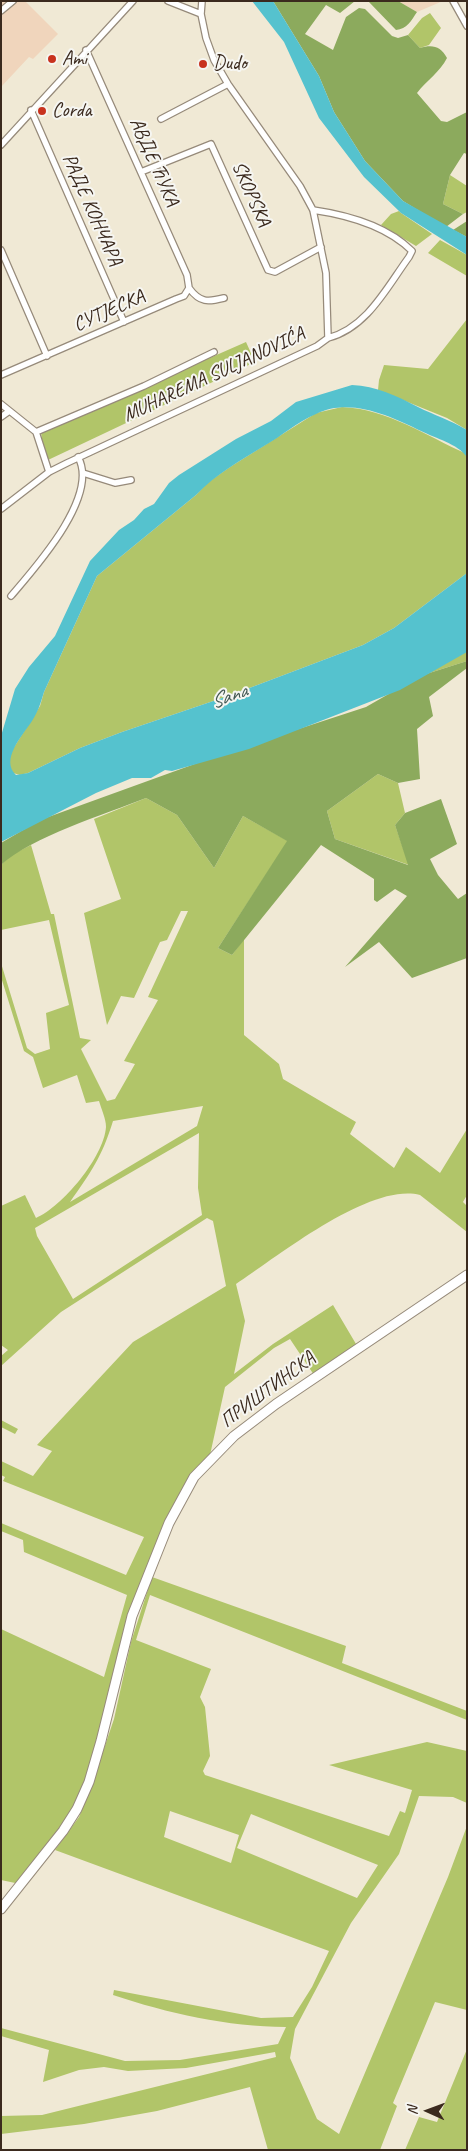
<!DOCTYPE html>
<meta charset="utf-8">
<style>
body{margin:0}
#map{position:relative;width:468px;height:2151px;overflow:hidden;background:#f0e9d5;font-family:Caveat,sans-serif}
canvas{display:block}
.frame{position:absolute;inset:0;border:2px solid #3b2a1e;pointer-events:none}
.north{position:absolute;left:403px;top:2086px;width:50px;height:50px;-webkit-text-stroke:4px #f6f6f2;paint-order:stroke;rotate:272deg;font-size:14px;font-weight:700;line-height:20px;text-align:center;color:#3b2a1e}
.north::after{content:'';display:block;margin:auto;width:18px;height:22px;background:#3b2a1e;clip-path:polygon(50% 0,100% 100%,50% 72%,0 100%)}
</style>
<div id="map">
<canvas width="468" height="2151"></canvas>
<div class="frame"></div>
<div class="north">N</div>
</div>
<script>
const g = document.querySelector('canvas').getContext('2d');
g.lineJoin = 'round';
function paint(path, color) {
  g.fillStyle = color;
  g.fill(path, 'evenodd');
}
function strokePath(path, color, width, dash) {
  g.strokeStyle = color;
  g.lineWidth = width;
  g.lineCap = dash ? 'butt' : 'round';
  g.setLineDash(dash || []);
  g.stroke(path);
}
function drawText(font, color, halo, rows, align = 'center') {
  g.font = font + ' Caveat,sans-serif';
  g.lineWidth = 4;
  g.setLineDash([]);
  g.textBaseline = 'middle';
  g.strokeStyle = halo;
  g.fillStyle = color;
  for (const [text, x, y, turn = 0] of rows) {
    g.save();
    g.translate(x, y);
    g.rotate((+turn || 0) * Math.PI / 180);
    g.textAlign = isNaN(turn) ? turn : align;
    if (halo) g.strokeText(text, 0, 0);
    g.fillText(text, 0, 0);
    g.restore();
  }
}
const built = new Path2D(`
 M1 1H25L58 34 33 59 29 57 1 87Z
 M398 1H443L417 12Z`);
const green = new Path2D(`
 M430 13 441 28 429 45 420 48 408 35 422 18Z
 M450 175 467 186V212L463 214 443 204Z
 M399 211 401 213 432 234 416 246 381 225 391 214Z
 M440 240 467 255V276L428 253Z
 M467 319V430L447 418 378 390 379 380 384 365 428 369Z
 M246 342 255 362 48 460 43 446 41 432Z
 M342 407C388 409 426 436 467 454V573L394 628 363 645 231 695 122 732 80 748 28 773 20 775 13 773 6 760 40 706 44 692 97 576 196 495 207 483 230 467 316 413Z
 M467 649V661L420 676Z
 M378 774 398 783 405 813 395 825 409 865 335 839 327 811Z
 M146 798 177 815 214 868 243 816 288 841 218 948 232 955 244 939V1035L279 1064 283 1079 356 1122 350 1134 394 1168 406 1147 440 1173 467 1129V1195L463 1202 467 1206V1232L420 1195C370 1182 277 1257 236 1284L245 1321 234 1374 273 1344 333 1305 356 1344 314 1375 290 1339 274 1348 225 1387 210 1455 172 1512 116 1672 79 1803 20 1884 1 1880V1629L104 1677 127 1595 24 1552 23 1540 1 1531V1523L126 1575 144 1537 3 1481 5 1477 1 1475V1461L33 1476 52 1451 37 1445 133 1342 226 1286 213 1221 207 1218 61 1312 1 1366V1356L8 1350 1 1345V1206L25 1195 36 1218C62 1207 104 1157 106 1127 106 1119 101 1108 99 1101L86 1103 77 1075 43 1088 33 1057 24 1051 1 977V963L27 1048 35 1054 50 1049 46 1013 69 1005 49 920 1 930V865L11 855 31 845 51 914H54L80 1038 91 1040 81 1049 107 1101 115 1099 135 1064 124 1061 158 1000 148 997 188 911H181L167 940 160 942 134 998 121 996 107 1025 84 913 121 899 94 819ZM203 1106 197 1126 70 1202C91 1172 102 1157 113 1121ZM199 1133 198 1188 202 1215 73 1299 37 1236 35 1228Z
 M1 1420 18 1429 15 1434 1 1427Z
 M152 1577 346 1646 342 1663 467 1711V1720L150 1595 136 1640 211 1669 200 1697 205 1707 210 1756 203 1771 205 1775 389 1836 400 1811 405 1813 412 1790 329 1765 427 1742 467 1751V1803L453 1797 419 1796 399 1854 351 1923 295 2029 290 2058 317 2119 339 2134 448 1877 467 1826V2010L435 2002 393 2103 397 2106 380 2150H268L250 2087 157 2111 84 2124 1 2134V2116L42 2115 276 2057 275 2052 186 2068 128 2071 104 2067 79 2070 43 2082 49 2050 1 2036V2028L125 2061 180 2060 278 2044 286 2027C228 2027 167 2013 113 1995L114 1990 261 2018 293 2017 312 1987 329 1951 55 1850 79 1817 90 1790 114 1719 131 1642ZM170 1811 239 1835 231 1863 164 1837ZM251 1814 378 1865 357 1898 237 1848Z
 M467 2049V2150H405L419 2117 437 2122Z`);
const forest = new Path2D(`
 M273 1H355L340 13 326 5 305 34 333 50 346 17 359 8 365 9 392 36 398 38 408 35 420 48C432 44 441 46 447 58 440 72 427 80 417 93L441 121 447 122 467 112V154L464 153 450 175 443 204 463 214 446 227 442 225 403 201 365 161 334 112 319 76Z
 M368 1H398L417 12C411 21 407 29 396 30Z
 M467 221V237L453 230Z
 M467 661V668L429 697 433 716 417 729 420 779 398 783 378 774 327 811 335 839 408 865 395 825 405 813 441 799 457 844 430 859 438 875 458 899 467 893V958L412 978 379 942 345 967 407 896 395 889 377 902 374 900V879L321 845 232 955 218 948 287 841 243 816 214 868 177 815 146 798C106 814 31 837 1 865V843L40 820 225 753 366 707 420 676Z`);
const water = new Path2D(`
 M252 1H273L319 76 334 112 365 161 403 201 467 237V255L401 213 364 177 319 118 284 42Z
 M352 385C376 386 397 396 418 407 434 415 450 420 467 430V457C458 444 435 438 421 431 390 416 350 397 316 414 297 422 282 436 264 446 240 461 216 474 196 495L97 576 44 692C41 702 38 712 32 721 22 736 0 760 16 775L28 773 80 748 122 732 231 695 363 645 394 628 467 573V652L400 690 249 749 172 771 165 770 151 778H132L96 793 1 842V736L15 689 29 667 55 636 90 561 119 530 134 520 144 509 154 504 169 483 179 475 236 439 271 421 296 402Z`);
const street = new Path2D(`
 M453 1 467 26
 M1 11 13 1
 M201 14 202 1
 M86 50 187 275 189 288
 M31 110 124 322
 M161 119 228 84
 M1 145 133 1
 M141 172 211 144 268 270 275 272 321 247
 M313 210C347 215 386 225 412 251L409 257C387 287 367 328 328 338
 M1 250 47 356
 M1 375 176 299 184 296 189 288C200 303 208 302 224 298
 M1 404 36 432 49 472
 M1 417 8 412
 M36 432 144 386 214 352
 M83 473 115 483 131 480
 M1 509 49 472 67 463 317 346 328 338 326 273 313 210 300 186 228 84 214 60 206 38 201 14 168 1
 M11 596C35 568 100 496 78 457`);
const secondary = new Path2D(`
 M1 1909 63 1831 77 1809 89 1782 101 1741 132 1616 169 1523 194 1477 234 1436 276 1404 467 1275`);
const markers = [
 [52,59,5,"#c8321e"],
 [203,64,5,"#c8321e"],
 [42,111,5,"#c8321e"]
];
const poiNames = [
 ["Ami",62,59],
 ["Dudo",213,64],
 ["Corda",52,111]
];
const streetNames = [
 ["АВДЕ ЋУКА",154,162,66],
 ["SKOPSKA",251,194,66],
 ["РАДЕ КОНЧАРА",92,210,66],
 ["СУТЈЕСКА",109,311,-24],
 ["MUHAREMA SULJANOVIĆA",214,375,-25],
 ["ПРИШТИНСКА",268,1390,-37]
];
const waterNames = [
 ["Sana",229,697,-20]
];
paint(built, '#f0d5bc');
paint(green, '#b1c569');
paint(forest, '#8caa5d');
paint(water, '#55c2ce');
strokePath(street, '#968a7a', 8);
strokePath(secondary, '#968a7a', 11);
strokePath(street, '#fff', 5.5);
strokePath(secondary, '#fff', 9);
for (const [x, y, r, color] of markers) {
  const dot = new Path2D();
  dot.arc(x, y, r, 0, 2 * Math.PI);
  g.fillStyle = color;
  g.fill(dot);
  strokePath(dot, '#f6f6f2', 2);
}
drawText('20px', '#3b2a1e', '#f6f6f2', poiNames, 'left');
drawText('20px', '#3b2a1e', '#f6f6f2', streetNames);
drawText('italic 21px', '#435853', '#f6f6f2', waterNames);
</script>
